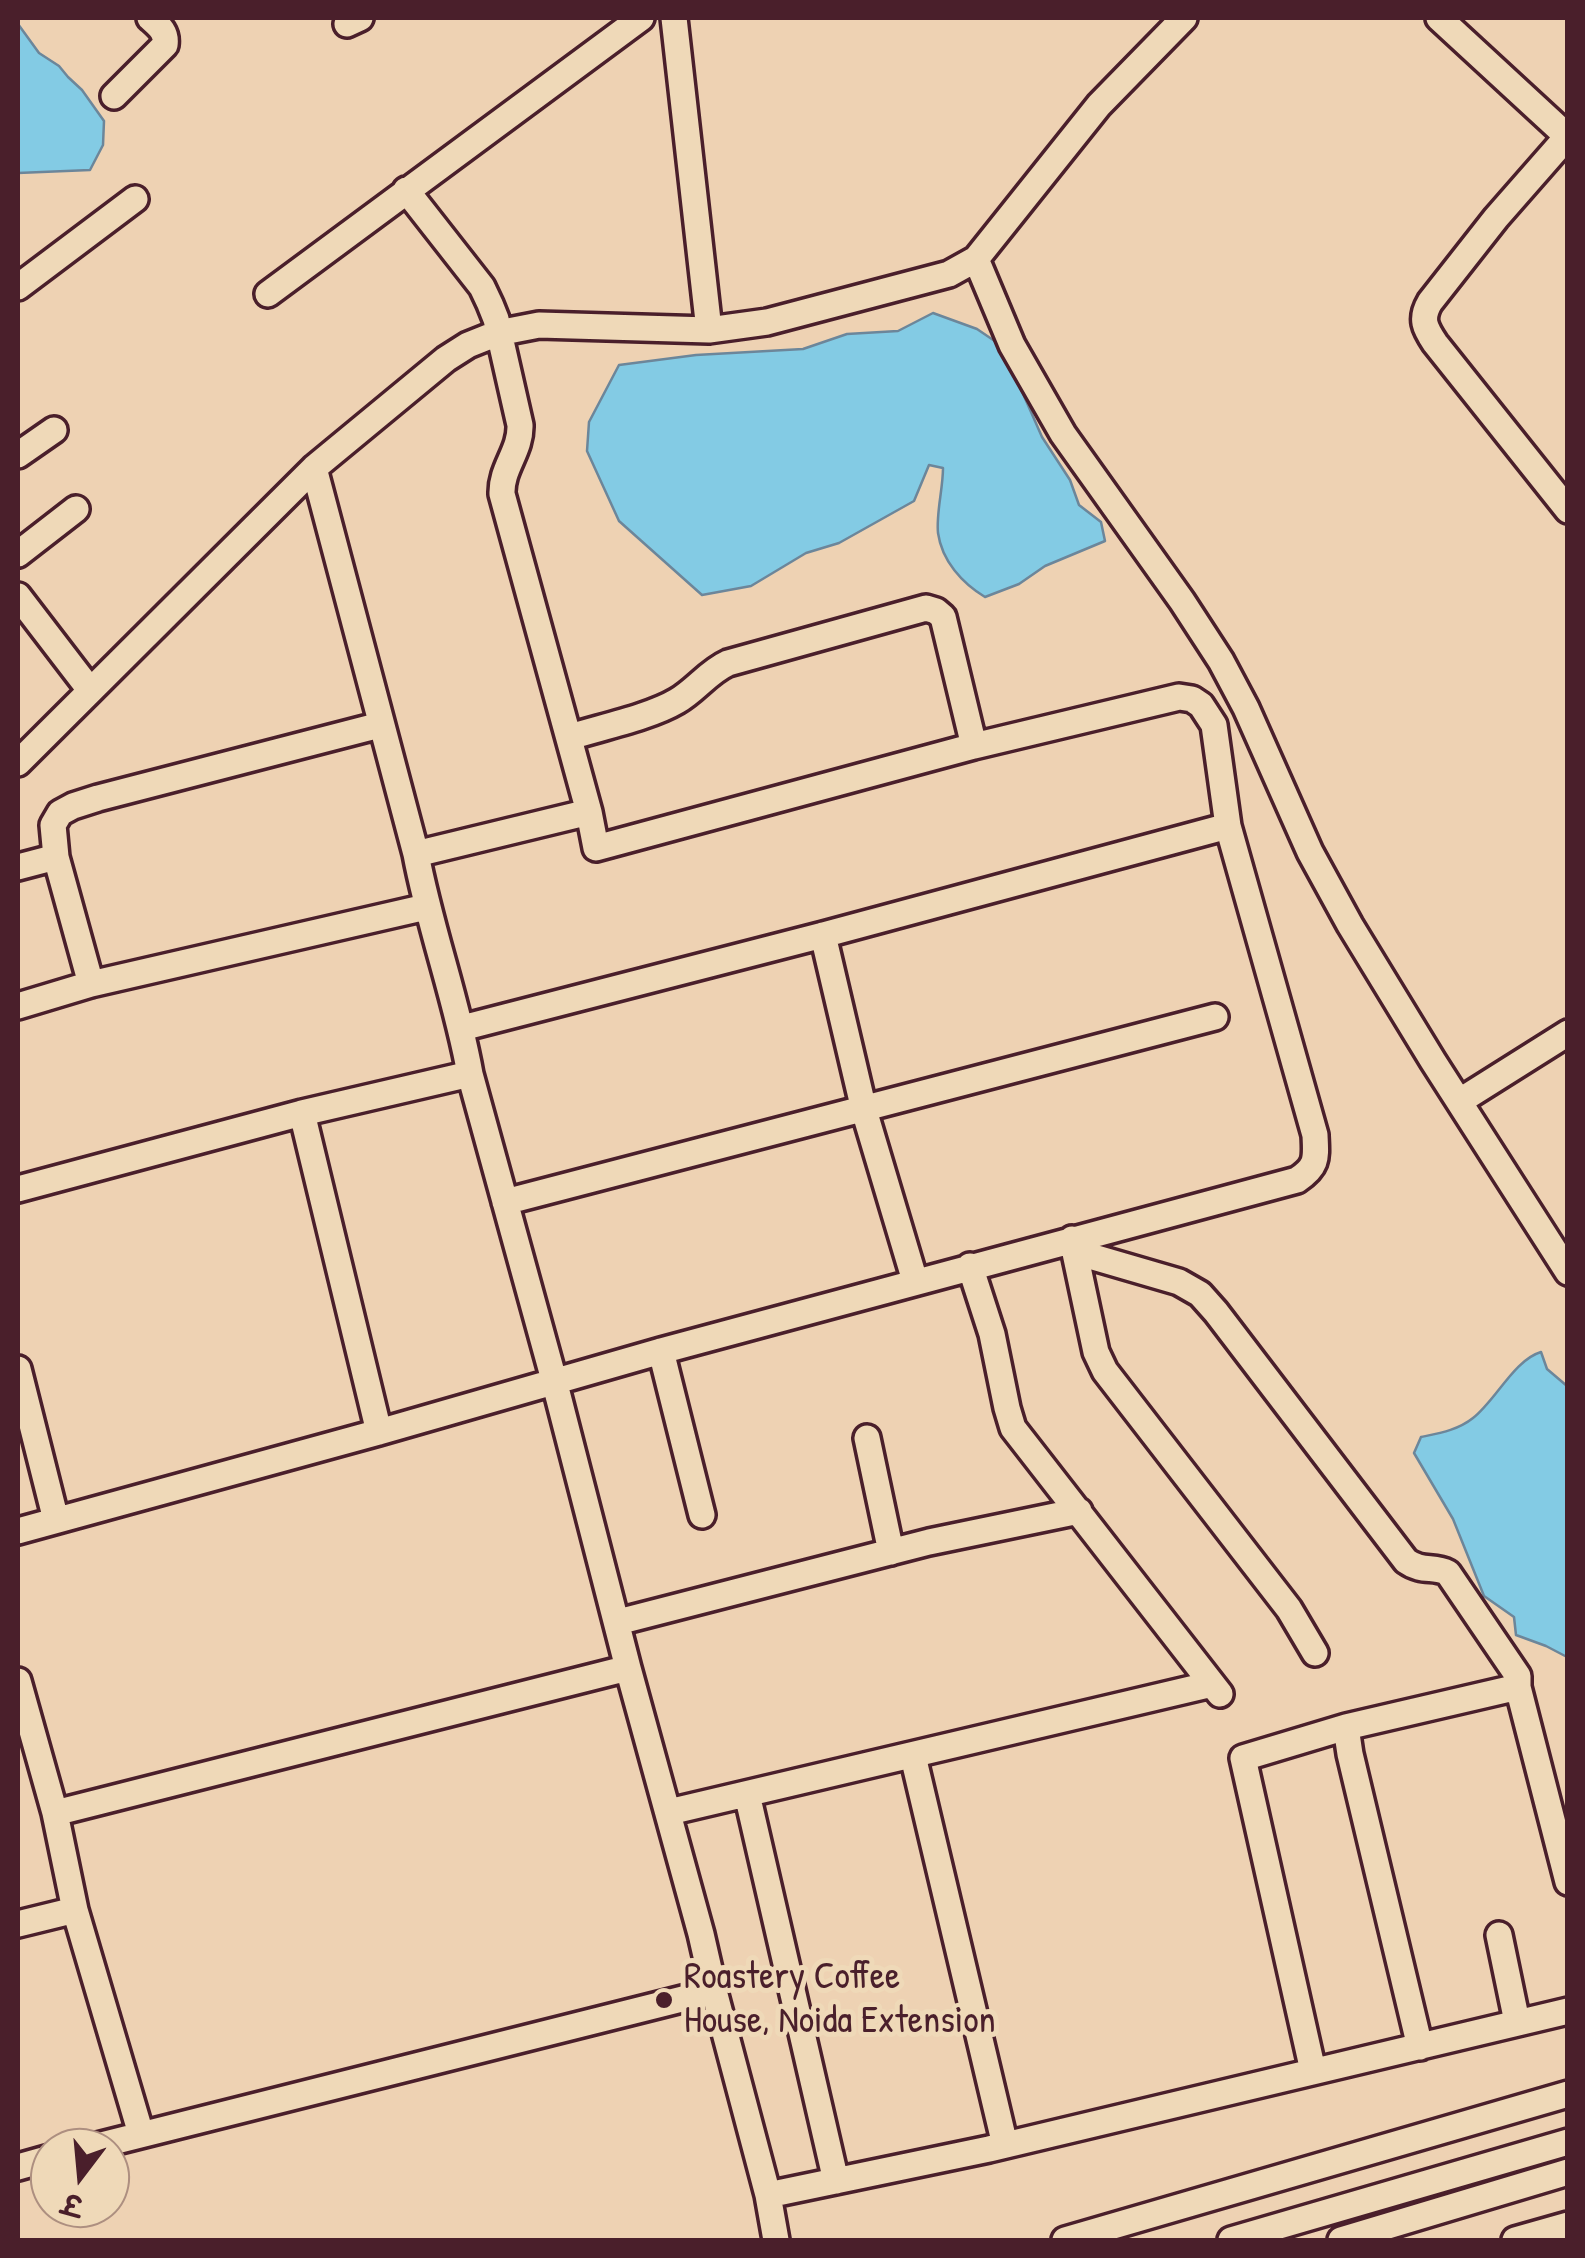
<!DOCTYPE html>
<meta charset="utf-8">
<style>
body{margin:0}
#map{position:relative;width:1585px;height:2258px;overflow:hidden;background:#eed2b3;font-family:"Patrick Hand","Playpen Sans Deva",sans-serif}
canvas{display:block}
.frame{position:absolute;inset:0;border:20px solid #4a1f2b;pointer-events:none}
.north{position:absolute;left:30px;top:2128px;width:100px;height:100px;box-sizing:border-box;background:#efd9b8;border:2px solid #ad8f80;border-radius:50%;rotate:196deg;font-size:28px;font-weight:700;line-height:40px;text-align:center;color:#4a1f2b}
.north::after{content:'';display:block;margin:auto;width:35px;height:45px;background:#4a1f2b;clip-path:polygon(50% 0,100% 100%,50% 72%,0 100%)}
</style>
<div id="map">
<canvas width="1585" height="2258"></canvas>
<div class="frame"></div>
<div class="north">उ</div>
</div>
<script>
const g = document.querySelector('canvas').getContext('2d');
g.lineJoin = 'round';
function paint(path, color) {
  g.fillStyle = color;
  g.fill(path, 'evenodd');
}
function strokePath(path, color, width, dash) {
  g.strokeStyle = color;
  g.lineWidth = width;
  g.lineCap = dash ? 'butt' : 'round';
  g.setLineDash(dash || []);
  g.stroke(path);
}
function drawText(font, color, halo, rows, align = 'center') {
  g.font = font + ' "Patrick Hand",sans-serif';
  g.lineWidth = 10;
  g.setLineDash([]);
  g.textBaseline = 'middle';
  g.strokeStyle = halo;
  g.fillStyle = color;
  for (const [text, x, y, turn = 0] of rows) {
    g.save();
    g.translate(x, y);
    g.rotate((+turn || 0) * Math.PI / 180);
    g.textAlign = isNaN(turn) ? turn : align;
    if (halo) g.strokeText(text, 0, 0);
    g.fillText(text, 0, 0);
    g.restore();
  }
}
const water = new Path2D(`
 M18 24 39 53 59 66 68 77 82 90 104 121 103 145 90 170 18 173Z
 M933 313 977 329 1002 346 1042 437 1070 480 1079 505 1101 522 1105 541 1045 566 1019 584 985 597C962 583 942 561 938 533 936 513 943 489 943 468L929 465 914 501 839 543 806 553 751 586 702 595 619 521 587 451 589 422 619 365 696 355 803 349 847 334 898 331Z
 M1541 1352 1547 1369 1567 1386V1657L1546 1646 1516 1635 1514 1617 1484 1596 1453 1519 1414 1453 1421 1437C1440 1433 1458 1430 1473 1418 1496 1400 1514 1360 1541 1352Z`);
const minor = new Path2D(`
 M674 18 709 330
 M1439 18 1568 137
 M347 24 360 18
 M114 96 165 45C167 32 159 26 150 18
 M1567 137 1496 218 1430 302C1420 319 1425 328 1435 343L1568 510
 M406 190 482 287 490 304 496 319 520 425C521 451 501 468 502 494L589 812
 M976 259 1012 345 1063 434 1182 601 1221 661 1246 708 1310 852 1350 925 1433 1061 1568 1272
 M18 287 135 199
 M268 294 641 18
 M18 455 54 430
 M314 468 416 854C430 929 457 1000 470 1074L554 1380 628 1668 701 1934 714 1991 768 2195 776 2240
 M18 554 76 509
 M18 596 90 690
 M570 737C602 727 650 717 677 701 696 690 708 672 728 663L926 608 936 611 943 617 974 746
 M18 763 314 468 446 359 468 345 498 333 539 325 709 330 767 322 949 274 976 259 1099 105 1184 18
 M18 867 56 857
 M823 935 864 1110 915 1281
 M91 984 56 857 53 825 60 813 73 806 98 798 380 725
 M18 1006 91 984 426 907
 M462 1028 823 935 1228 826
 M1460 1101 1568 1033
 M302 1113 379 1432
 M18 1189 302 1113 470 1074
 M505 1202 1215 1017
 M1072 1239 1096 1352 1105 1371 1289 1609 1315 1653
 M1076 1252 1179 1282 1200 1294 1216 1312 1406 1561C1423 1573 1433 1565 1448 1573L1518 1676V1687
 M970 1266 992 1334 1007 1408 1013 1428 1220 1694
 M661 1351 702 1515
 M18 1369 56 1520
 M867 1438 891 1552
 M18 1531 379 1432 661 1351 1297 1180C1318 1166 1316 1158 1315 1135L1228 826 1214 725 1201 705 1192 699 1179 697 974 746 596 848 589 812 416 854
 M618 1622 929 1542 1079 1511
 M18 1681 55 1813 75 1910 141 2134
 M913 1756 1005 2145
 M747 1794 836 2181
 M669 1812 1212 1684
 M55 1813 628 1668
 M18 1924 75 1910
 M1499 1935 1517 2022
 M1420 2047 1350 1754 1346 1727 1518 1687 1568 1882
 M1313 2071 1243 1758 1346 1727
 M89 2148 714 1991
 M18 2167 50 2158
 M768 2195 989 2149 1568 2011
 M1065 2240 1568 2094
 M1231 2240 1568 2142
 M1341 2240 1568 2172
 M1515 2240 1568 2225`);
const markers = [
 [664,2000,10,"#4a1f2b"]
];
const poiNames = [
 ["Roastery Coffee",684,1978],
 ["House, Noida Extension",684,2022]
];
paint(water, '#83cbe4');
strokePath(water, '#6c869a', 2.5);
strokePath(minor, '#4a1f2b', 32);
strokePath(minor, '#efd9b8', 25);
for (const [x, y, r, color] of markers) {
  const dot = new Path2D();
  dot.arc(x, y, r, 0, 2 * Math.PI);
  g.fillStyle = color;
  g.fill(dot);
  strokePath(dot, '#efd9b8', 4);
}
drawText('38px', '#4a1f2b', '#efd9b8', poiNames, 'left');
</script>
